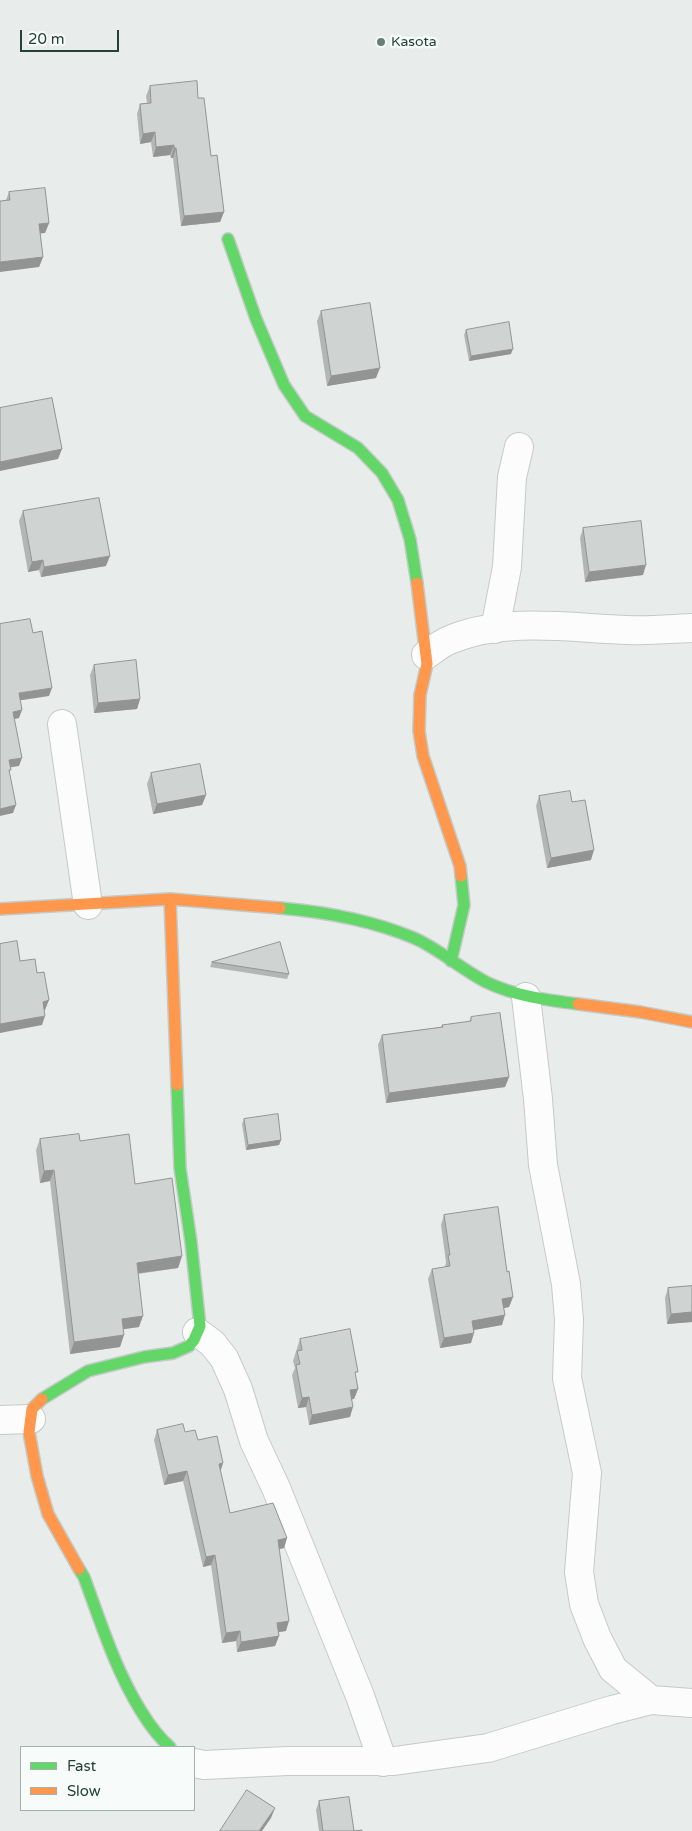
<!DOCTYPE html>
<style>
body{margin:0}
#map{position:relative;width:692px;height:1831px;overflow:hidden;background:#e8edeb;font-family:"Varela Round",sans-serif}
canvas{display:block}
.legend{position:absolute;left:20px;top:1746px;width:175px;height:65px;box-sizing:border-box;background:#f7fbf9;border:1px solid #a3b1ad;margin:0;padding:6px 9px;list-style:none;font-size:15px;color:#24423a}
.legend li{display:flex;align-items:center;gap:10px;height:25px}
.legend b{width:25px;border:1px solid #a3b1ad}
.scale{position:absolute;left:20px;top:30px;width:99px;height:22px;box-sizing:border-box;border:2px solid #24423a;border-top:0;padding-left:6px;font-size:15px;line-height:18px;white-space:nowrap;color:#24423a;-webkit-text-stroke:4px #f7fbf9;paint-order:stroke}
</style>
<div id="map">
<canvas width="692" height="1831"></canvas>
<ul class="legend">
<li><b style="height:6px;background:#63d668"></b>Fast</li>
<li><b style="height:6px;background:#ff974d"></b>Slow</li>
</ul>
<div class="scale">20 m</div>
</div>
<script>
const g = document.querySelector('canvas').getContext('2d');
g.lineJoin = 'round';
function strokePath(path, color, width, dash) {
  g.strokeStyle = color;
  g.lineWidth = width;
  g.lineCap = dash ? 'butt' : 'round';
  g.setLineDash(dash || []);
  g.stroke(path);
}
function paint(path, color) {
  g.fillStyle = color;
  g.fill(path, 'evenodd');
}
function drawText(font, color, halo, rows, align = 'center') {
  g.font = font + ' "Varela Round",sans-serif';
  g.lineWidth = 5;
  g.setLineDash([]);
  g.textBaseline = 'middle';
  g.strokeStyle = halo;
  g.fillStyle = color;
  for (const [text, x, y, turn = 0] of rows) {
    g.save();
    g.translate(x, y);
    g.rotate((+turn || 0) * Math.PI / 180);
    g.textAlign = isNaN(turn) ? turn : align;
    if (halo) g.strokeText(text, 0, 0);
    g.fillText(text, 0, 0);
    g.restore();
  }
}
const street = new Path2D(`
 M495 629 507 567 512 477 519 447
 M426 655C434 649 443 642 452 639 507 617 570 628 627 630 648 631 670 629 692 628
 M62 724 88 905
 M526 997 538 1099 543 1165 566 1284 569 1320 567 1378 587 1473 579 1572 584 1604 597 1638 613 1669 651 1700
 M197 1332 212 1343 224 1358 238 1389 254 1441 276 1488 360 1696 383 1762
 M0 1420 31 1419
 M194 1763 204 1765 287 1761H394L488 1748 612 1710 651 1700 692 1703`);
const fast = new Path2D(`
 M228 239 256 319 284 385 305 416 358 448 382 473 398 500 410 539 417 583
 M280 908C326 912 371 920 414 938 439 949 461 969 486 982 515 996 546 1000 578 1004
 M451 961 464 905 461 876
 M42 1399 88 1371 144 1357 173 1353 189 1346 194 1340 200 1326 191 1242 180 1168 177 1085
 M79 1569 84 1577C101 1623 115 1669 141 1711 149 1724 158 1737 170 1747`);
const slow = new Path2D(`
 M417 583 427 664 420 695 419 731 423 756 460 866 461 876
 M170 899 177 1085
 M0 909 170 899 280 908
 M578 1004 640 1012 692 1022
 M42 1399 32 1409 29 1432 37 1476 48 1514 79 1569`);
const wall = new Path2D(`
 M150 86 198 98 211 156 224 212 220 222 181 226 173 158H171L170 155 153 157 151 142 140 144 137 114 140 104 147 103 146 96Z
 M9 192 49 223 45 233H40L43 257 39 267 6 200Z
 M321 311 376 378 327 386 317 321Z
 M466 330 511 354 469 361 464 335Z
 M23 511 106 566 41 577 39 570 28 572 19 521Z
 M583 528 643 575 585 582 580 538Z
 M94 665 140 699 137 709 94 713 90 675Z
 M151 773 206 795 202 805 153 814 147 784Z
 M539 796 572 802 591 860 547 868 536 806Z
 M212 962 289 974 287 979 210 967Z
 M471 1017 509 1077 505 1087 386 1103 378 1045 382 1035 441 1027 442 1025 469 1022Z
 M244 1119 281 1140 279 1145 246 1150 242 1124Z
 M40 1139 80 1141 135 1184 182 1256 178 1268 138 1274 139 1327 123 1329 120 1347 70 1354 50 1181 40 1183 36 1150Z
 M444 1215 507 1272 513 1297 509 1307 504 1308 502 1325 474 1330 471 1343 440 1348 428 1279 432 1269 445 1267 446 1262 441 1225Z
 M692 1286V1322L667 1324 665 1298 668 1288Z
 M300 1339 356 1378 358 1389 354 1399H352L350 1417 309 1425 306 1407 298 1408 292 1375 295 1368 293 1361Z
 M157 1430 185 1432 198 1440 223 1463 220 1471 230 1513 287 1538 284 1548 279 1549 286 1631 278 1632 279 1636 275 1646 237 1652 236 1641 222 1643 211 1565 203 1567 183 1481 164 1485 154 1440Z
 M319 1801 354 1831H362H319L316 1810Z`);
const shadedWall = new Path2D(`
 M155 132 151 142 140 144 143 134Z
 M174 145 170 155 153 157 156 147Z
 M174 148H176L173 158H171Z
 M224 212 220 222 181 226 184 216Z
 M49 223 45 233 35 234 39 224Z
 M43 257 39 267 0 272V262Z
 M513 349 511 354 469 361 471 356Z
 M380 368 376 378 327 386 331 376Z
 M62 449 58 459 0 471V462Z
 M110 556 106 566 41 577 44 567Z
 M43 560 39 570 28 572 32 562Z
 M646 565 643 575 585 582 589 572Z
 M52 688 49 696 16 701 19 693Z
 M140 699 137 709 94 713 98 703Z
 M22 710 19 718 10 720 13 712Z
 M22 758 19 766 6 768 9 760Z
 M206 795 202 805 153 814 157 804Z
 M16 805 13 813 0 816V809Z
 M594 850 591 860 547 868 551 858Z
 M49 1000 45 1010 40 1011 43 1002Z
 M45 1016 42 1025 0 1033V1024Z
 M509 1077 505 1087 386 1103 389 1093Z
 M281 1140 279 1145 246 1150 248 1145Z
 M54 1170 50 1181 40 1183 44 1171Z
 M182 1256 178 1268 132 1274 137 1263Z
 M513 1297 509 1307 499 1309 502 1299Z
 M692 1312V1322L667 1324 671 1314Z
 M505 1315 502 1325 468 1331 472 1321Z
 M143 1316 139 1327 118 1330 122 1319Z
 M474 1333 471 1343 440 1348 444 1338Z
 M124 1335 120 1347 70 1354 74 1342Z
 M358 1389 354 1399 346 1400 350 1390Z
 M309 1397 306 1407 298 1408 302 1398Z
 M353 1407 350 1417 309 1425 312 1415Z
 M223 1463 220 1473 219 1464Z
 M187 1471 183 1481 164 1485 168 1475Z
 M287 1538 284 1548 274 1550 278 1540Z
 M215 1555 211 1565 203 1567 206 1557Z
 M289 1621 286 1631 273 1633 277 1623Z
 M240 1631 236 1641 222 1643 226 1633Z
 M279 1636 275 1646 237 1652 241 1642Z
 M275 1808 271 1818 262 1831H259Z`);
const building = new Path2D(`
 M197 81 198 98H204L211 156 217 155 224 212 184 216 176 148H174V145L156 147 155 132 143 134 140 104 151 103 150 86Z
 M45 188 49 223 39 224 43 257 0 262V201L10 200 9 192Z
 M370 303 380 368 331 376 321 311Z
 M509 322 513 349 471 356 466 330Z
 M52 398 62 449 0 462V408Z
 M99 498 110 556 44 567 43 560 32 562 23 511Z
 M641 521 646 565 589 572 583 528Z
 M30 619 33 633 42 631 52 688 19 693 22 710 13 712 22 758 9 760 11 770H9L16 805 0 809V624Z
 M136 660 140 699 98 703 94 665Z
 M200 764 206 795 157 804 151 773Z
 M570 791 572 802 585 800 594 850 551 858 539 796Z
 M17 941 20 961 35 959 37 973 44 972 49 1000 43 1002 45 1016 0 1024V944Z
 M280 942 289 974 212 962Z
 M500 1013 509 1077 389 1093 382 1035 443 1027 442 1025 471 1021V1017Z
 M278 1114 281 1140 248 1145 244 1119Z
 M79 1134 80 1141 129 1134 135 1184 172 1178 182 1256 137 1263 143 1316 122 1319 124 1335 74 1342 54 1170 44 1171 40 1139Z
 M498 1207 507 1272 509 1271 513 1297 502 1299 505 1315 472 1321 474 1333 444 1338 432 1269 450 1266 448 1255H450L444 1215Z
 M692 1286V1312L671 1314 668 1288Z
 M350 1329 358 1372H355L358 1389 350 1390 353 1407 312 1415 309 1397 302 1398 296 1365 300 1364 297 1351 302 1350 300 1339Z
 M183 1424 185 1432 195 1430 198 1440 217 1436 223 1463 219 1464 230 1513 273 1503 287 1538 278 1540 289 1621 277 1623 279 1636 241 1642 240 1631 226 1633 215 1555 206 1557 187 1471 168 1475 157 1430Z
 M247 1790 275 1808 259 1831H220Z
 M349 1797 354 1831 362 1830V1831H323L319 1801Z`);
const markers = [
 [381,42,5,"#697e78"]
];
const poiNames = [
 ["Kasota",391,42]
];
strokePath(street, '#c5cac8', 30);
strokePath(fast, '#c3cbc8', 14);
strokePath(slow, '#c3cbc8', 14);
strokePath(street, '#fcfcfc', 28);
strokePath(fast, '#63d668', 11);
strokePath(slow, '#ff974d', 11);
paint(wall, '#b2b6b5');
paint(shadedWall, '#919493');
paint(building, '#cfd4d2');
strokePath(building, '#919493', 1);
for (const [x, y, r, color] of markers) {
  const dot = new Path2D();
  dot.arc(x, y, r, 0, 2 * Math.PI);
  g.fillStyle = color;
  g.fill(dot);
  strokePath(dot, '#f7fbf9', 2);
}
drawText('14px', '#24423a', '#f7fbf9', poiNames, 'left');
</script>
